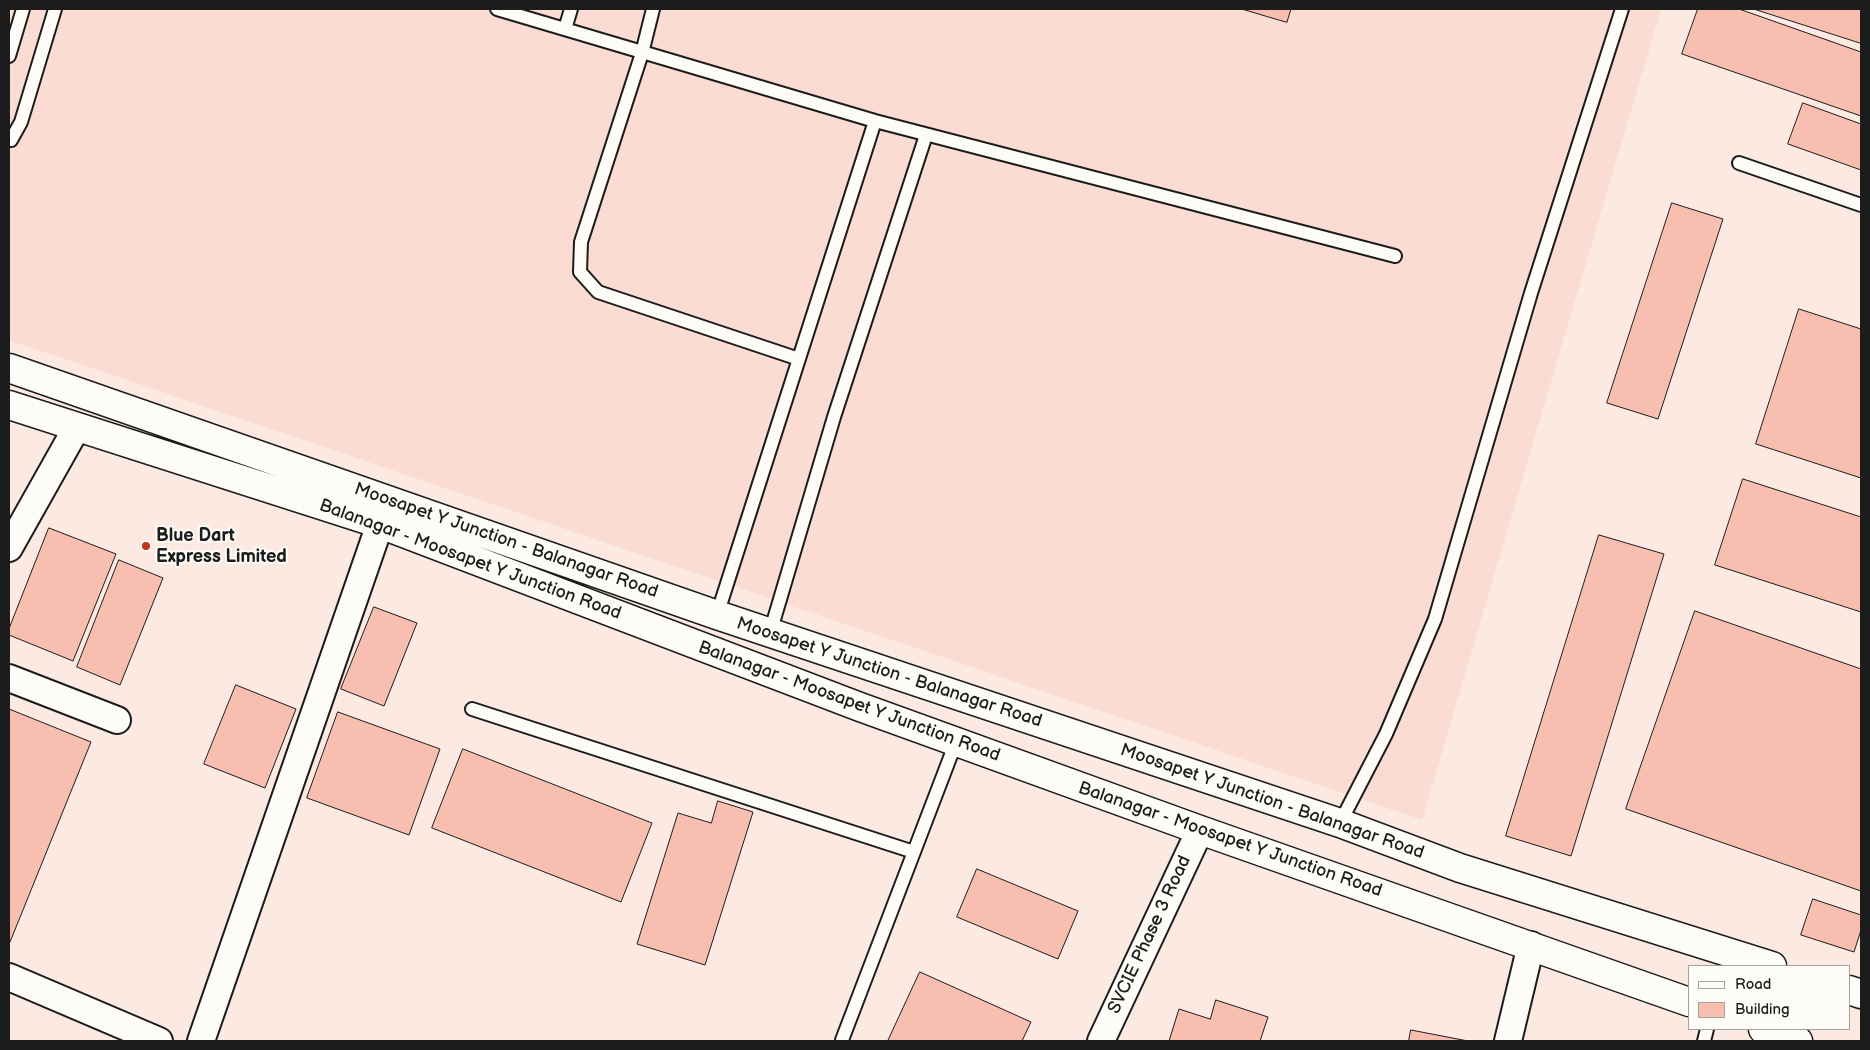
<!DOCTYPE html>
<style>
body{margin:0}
#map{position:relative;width:1870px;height:1050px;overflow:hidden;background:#fce9e2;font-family:"Balsamiq Sans",sans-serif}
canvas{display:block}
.frame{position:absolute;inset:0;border:10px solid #1c1c1c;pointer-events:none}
.legend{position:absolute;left:1688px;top:965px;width:162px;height:65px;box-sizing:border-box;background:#fdfcf7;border:1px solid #a3a29f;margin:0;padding:6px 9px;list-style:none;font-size:15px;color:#1c1c1c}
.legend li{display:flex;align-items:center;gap:10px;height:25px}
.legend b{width:25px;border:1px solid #a3a29f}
</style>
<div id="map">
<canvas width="1870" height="1050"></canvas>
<div class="frame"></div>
<ul class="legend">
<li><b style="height:6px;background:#fdfcf7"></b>Road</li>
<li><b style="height:14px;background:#f8beb0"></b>Building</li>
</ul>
</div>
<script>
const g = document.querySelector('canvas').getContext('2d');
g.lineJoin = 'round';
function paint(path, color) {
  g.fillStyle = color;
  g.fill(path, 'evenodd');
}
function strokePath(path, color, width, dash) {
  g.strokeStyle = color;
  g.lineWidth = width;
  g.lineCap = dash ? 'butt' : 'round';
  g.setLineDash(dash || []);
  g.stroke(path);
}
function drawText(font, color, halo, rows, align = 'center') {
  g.font = font + ' "Balsamiq Sans",sans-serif';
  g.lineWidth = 4;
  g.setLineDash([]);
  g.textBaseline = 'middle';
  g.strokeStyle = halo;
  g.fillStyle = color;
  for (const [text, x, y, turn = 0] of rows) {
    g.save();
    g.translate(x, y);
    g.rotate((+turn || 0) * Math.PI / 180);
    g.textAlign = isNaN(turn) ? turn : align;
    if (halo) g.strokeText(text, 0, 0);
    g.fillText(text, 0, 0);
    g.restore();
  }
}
const built = new Path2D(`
 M9 9H1661L1422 820 9 340Z`);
const building = new Path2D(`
 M1242 9H1291L1287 22Z
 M1698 9H1739L1861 52V116L1682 54Z
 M1754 9H1861V43Z
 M1803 103 1861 124V170L1788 144Z
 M1672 203 1723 219 1658 419 1607 403Z
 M1799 309 1861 329V478L1756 444Z
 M1743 479 1861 517V612L1715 565Z
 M49 528 116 554 73 661 9 635V629Z
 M1599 535 1664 554 1571 856 1506 836Z
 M119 560 163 578 120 685 77 667Z
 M374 607 417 623 384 706 341 689Z
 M1695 611 1861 669V891L1626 809Z
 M236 685 296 709 265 788 204 764Z
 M9 709 91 742 10 942H9Z
 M338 712 440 749 409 835 307 798Z
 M463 749 652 823 621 902 432 828Z
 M718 801 753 812 705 965 637 944 678 813 711 823Z
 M977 869 1078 911 1058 959 957 917Z
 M1813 899 1861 915V930L1854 952 1801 935Z
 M920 972 1031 1022 1022 1041H888Z
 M1216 1000 1268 1017 1260 1041H1169L1179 1009 1210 1019Z
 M1411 1030 1468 1041H1409Z`);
const lane = new Path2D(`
 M497 9 875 121 1395 256
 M653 9 642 53 581 242 580 272 598 292 799 359
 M565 29 571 9
 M9 56 23 9
 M9 140H11L21 122 55 9
 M1739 163 1861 205
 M717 615 875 121
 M770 633 834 417 926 135
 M472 709 914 852
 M1340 823 1386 734 1435 619 1531 293 1622 9
 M842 1040 956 742
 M1704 1041 1707 1029`);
const street = new Path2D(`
 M9 548 77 427
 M9 678 117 720
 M9 977 159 1041
 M201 1041 380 524
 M1101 1041 1200 830
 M1508 1041 1531 945`);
const primary = new Path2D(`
 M9 368 717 615 1340 823 1460 868 1772 966
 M9 405 380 524 860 707 1200 830 1689 1002
 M1849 990 1861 994
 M1763 1029 1798 1041`);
const markers = [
 [146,546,5,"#c8321e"]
];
const poiNames = [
 ["Blue Dart",156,536],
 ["Express Limited",156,557]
];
const streetNames = [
 ["Moosapet Y Junction - Balanagar Road",506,541,19],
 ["Balanagar - Moosapet Y Junction Road",470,560,20],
 ["Moosapet Y Junction - Balanagar Road",889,673,18],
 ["Balanagar - Moosapet Y Junction Road",849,702,20],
 ["Moosapet Y Junction - Balanagar Road",1272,802,19],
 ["Balanagar - Moosapet Y Junction Road",1230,840,19],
 ["SVCIE Phase 3 Road",1150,935,-65]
];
paint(built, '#fbdcd3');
paint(building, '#f8beb0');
strokePath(building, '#1c1c1c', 1);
strokePath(lane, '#1c1c1c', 16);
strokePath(street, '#1c1c1c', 30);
strokePath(primary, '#1c1c1c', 31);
strokePath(lane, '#fdfcf7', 12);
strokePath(street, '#fdfcf7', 26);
strokePath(primary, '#fdfcf7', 28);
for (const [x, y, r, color] of markers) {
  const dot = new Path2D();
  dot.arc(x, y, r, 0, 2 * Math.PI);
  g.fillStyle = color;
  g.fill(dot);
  strokePath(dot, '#fdfcf7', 2);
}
drawText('bold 18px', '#1c1c1c', '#fdfcf7', poiNames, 'left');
drawText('18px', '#1c1c1c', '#fdfcf7', streetNames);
</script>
